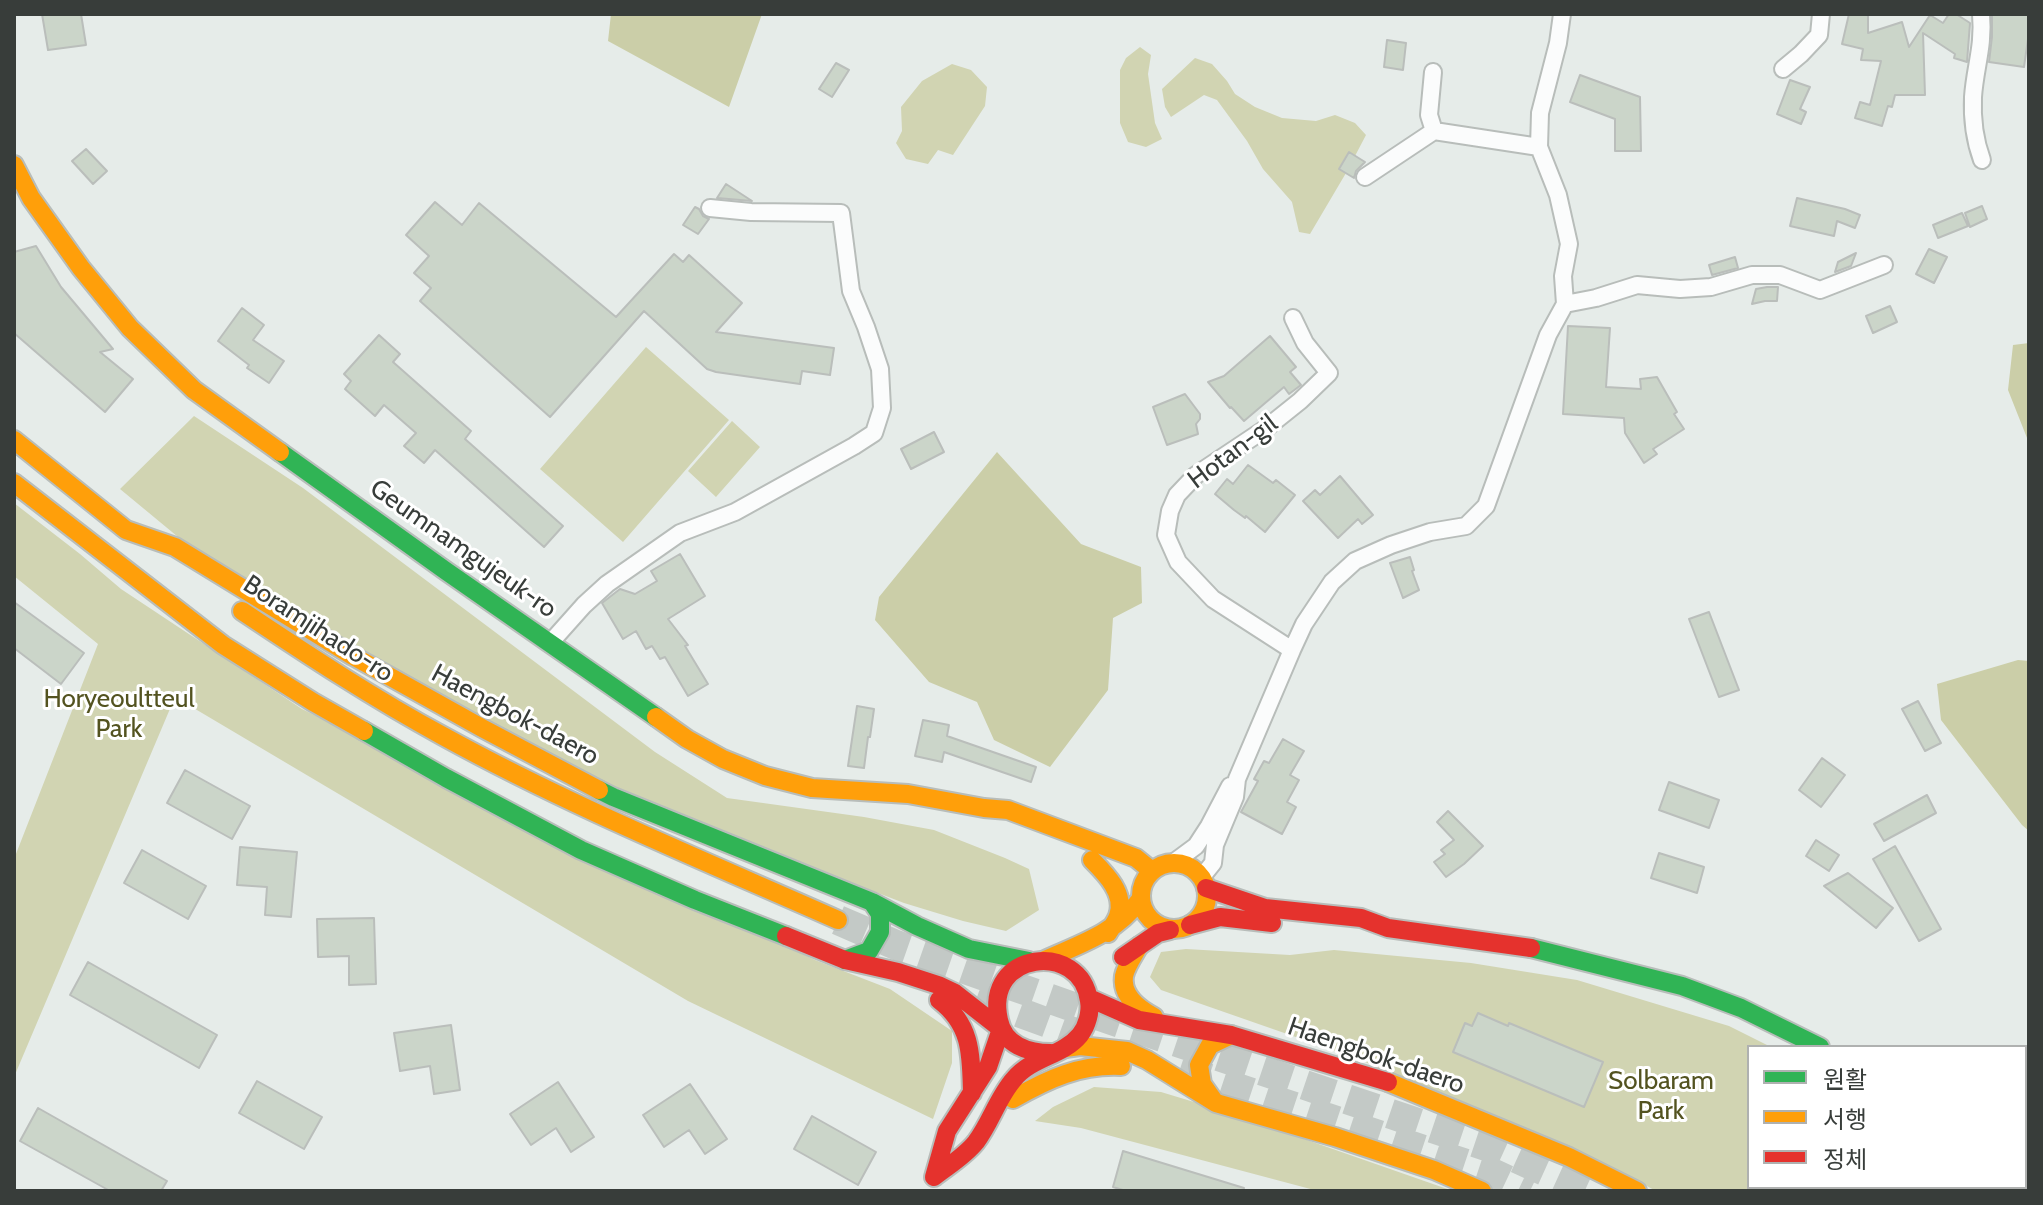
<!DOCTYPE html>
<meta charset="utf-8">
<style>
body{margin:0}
#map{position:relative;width:2043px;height:1205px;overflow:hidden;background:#e6ece9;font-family:Cabin,"Noto Sans KR",sans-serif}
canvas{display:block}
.frame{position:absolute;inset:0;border:16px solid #383d3a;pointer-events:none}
.legend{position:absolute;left:1747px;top:1045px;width:280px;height:144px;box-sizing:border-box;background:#fff;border:2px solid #afb1b0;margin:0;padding:10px 14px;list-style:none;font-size:24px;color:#383d3a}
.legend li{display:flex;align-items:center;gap:16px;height:40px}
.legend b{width:40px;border:2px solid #afb1b0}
</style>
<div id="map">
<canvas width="2043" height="1205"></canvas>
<div class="frame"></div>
<ul class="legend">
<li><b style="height:10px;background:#30b455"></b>원활</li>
<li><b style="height:10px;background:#ff9f0a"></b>서행</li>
<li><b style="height:10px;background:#e5322d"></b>정체</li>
</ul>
</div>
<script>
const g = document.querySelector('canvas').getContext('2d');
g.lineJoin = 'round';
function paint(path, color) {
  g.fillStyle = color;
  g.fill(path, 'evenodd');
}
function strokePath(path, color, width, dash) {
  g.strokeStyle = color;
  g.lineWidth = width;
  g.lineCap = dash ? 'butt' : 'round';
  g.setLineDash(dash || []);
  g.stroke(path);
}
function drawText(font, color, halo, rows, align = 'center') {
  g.font = font + ' Cabin,sans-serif';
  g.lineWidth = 6;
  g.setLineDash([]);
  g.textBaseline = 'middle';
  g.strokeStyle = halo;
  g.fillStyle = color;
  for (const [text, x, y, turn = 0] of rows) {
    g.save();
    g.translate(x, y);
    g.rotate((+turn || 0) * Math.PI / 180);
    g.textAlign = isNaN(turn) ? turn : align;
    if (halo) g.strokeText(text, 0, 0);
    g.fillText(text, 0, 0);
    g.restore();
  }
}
const green = new Path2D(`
 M1140 47 1151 55 1148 74 1155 123 1162 139 1146 147 1128 142 1120 123V70L1126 58Z
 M1195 58 1212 64 1227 81 1235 94 1255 107 1282 118 1316 121 1335 115 1355 123 1366 135 1355 156 1349 152 1339 168 1346 173 1310 234 1299 232 1292 202 1263 169 1247 141 1217 100 1204 95 1171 117 1165 107 1162 89Z
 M952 64 971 70 987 87 985 106 953 155 938 150 928 164 906 159 896 143 902 131 901 107 922 81Z
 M646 347 729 420 623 542 540 469Z
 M194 416 303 488 655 752 727 798 864 817 934 830 1005 858 1029 869 1039 910 1006 931 963 921 904 903 628 797 218 570 120 489Z
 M732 421 760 447 716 497 688 471Z
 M14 503 80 554 121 589 302 709 815 960 890 989 952 1031V1063L933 1119 688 1001 175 697 14 1077V859L98 644 14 576Z
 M1186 949 1290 955 1334 950 1471 963 1577 980 1729 1026 1771 1047H1749V1187H2015L2021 1191H1656L1643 1184 1356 1058 1161 990 1150 977 1161 952Z
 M1094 1087 1161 1092 1227 1112 1453 1191H1318L1081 1128 1035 1121 1053 1107Z`);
const forest = new Path2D(`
 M611 14H762L729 107 608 41Z
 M2029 343V443L2008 390 2013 345Z
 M997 452 1081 544 1141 567 1142 603 1113 618 1108 690 1050 767 994 740 977 702 929 682 875 620 879 597Z
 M2018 660 2029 661V831L2022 825 1941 720 1937 684Z`);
const building = new Path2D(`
 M42 14H81L86 45 48 50Z
 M1849 14H1868V33L1902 22 1909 47 1930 15 1943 23 1949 14H1956L1970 23 1967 62 1954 58 1955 54 1923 33 1925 95H1895L1892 107 1888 106 1882 126 1855 118 1860 102 1870 105 1881 61 1861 60 1863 49 1842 44Z
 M1992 14H2029V32L2024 67 1989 62 1992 37Z
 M1387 40 1406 43 1403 70 1384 67Z
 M836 63 849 70 832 97 819 89Z
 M1580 75 1640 97 1641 151H1615V119L1570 102Z
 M1790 80 1810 87 1800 109 1806 112 1801 124 1777 114Z
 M86 149 107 171 93 184 72 161Z
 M1349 152 1365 162 1356 171 1354 178 1339 169Z
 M726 184 752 201 717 198Z
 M1797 198 1845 209 1860 215 1855 228 1837 221 1834 236 1790 226Z
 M435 202 462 225 479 203 616 317 674 254 683 262 689 255 742 303 716 332 834 348 830 375 802 371 800 384 716 372 707 369 644 311 550 417 420 301 431 288 414 273 429 256 406 235Z
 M1982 206 1987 219 1970 227 1965 213Z
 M695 207 699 209 703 216 709 219 698 234 683 225Z
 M1962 213 1968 226 1938 238 1933 225Z
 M36 246 61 287 113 349 100 352 133 379 105 412 14 333V252Z
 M1929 249 1947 257 1934 283 1916 274Z
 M1856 253 1851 266 1835 272 1838 262Z
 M1735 257 1738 268 1712 275 1709 265Z
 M1767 287H1778L1777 301H1765L1752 304 1756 289Z
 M1890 306 1897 322 1873 333 1866 316Z
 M242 308 264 325 253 340 284 361 269 383 247 368 249 365 218 341Z
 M1568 326 1610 328 1606 387 1641 389 1640 379 1657 377 1677 412 1674 414 1684 429 1653 449 1657 454 1644 463 1625 433 1624 418 1563 414Z
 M379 335 400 354 393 362 471 431 465 439 563 526 544 547 435 450 424 463 404 446 416 433 384 405 375 416 345 389 351 381 344 374Z
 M1270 336 1296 367 1290 372 1301 385 1289 394 1284 387 1244 421 1231 407 1230 408 1208 382 1224 376Z
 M1185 394 1200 414V419L1196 424 1198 434 1167 445 1153 407Z
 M934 432 944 452 911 469 901 449Z
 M1248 465 1273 483 1276 480 1295 495 1265 532 1246 516 1245 518 1234 510 1215 494 1227 479 1233 484Z
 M1340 476 1373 515 1362 524 1358 519 1338 538 1303 501 1315 490 1320 495Z
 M680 554 705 596 668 619 688 645 685 646 708 684 688 696 665 657 660 659 652 646 646 649 636 631 623 639 602 603 620 589 635 594 657 581 651 571Z
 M1410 557 1414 570 1412 571 1419 590 1403 598 1390 563Z
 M14 602 84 653 61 684 14 648Z
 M1709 612 1739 690 1719 697 1689 619Z
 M1918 701 1941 743 1925 751 1902 709Z
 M857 706 874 709 870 737H868L864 768 848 766Z
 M923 720 949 725 947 736 1036 767 1031 782 944 752 942 762 915 756Z
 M1283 739 1304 751 1290 775 1299 780 1287 802 1296 807 1282 834 1241 812 1258 781 1254 779 1264 761 1269 763Z
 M1822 758 1845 775 1821 807 1799 790Z
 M185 770 250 806 232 839 167 803Z
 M1669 782 1719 800 1709 828 1659 810Z
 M1927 795 1936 813 1884 841 1874 824Z
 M1448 811 1483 846 1464 864 1446 877 1434 862 1445 854 1441 850 1454 840 1437 822Z
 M1816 840 1839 855 1829 871 1806 856Z
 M1895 846 1941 929 1919 941 1873 859Z
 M240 847 297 852 291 917 265 915 267 887 237 885Z
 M142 850 206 886 188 919 124 883Z
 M1659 853 1704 867 1697 893 1651 878Z
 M1848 873 1893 908 1876 928 1824 886Z
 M374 918 376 984 349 985V956L318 957 317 919Z
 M88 962 217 1035 199 1068 70 995Z
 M1478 1013 1508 1026 1509 1023 1603 1062 1584 1107 1453 1052 1465 1023 1472 1026Z
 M451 1025 460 1090 434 1094 430 1066 400 1071 394 1033Z
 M257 1081 322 1117 304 1149 239 1113Z
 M558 1082 594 1137 571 1152 556 1128 531 1145 510 1114Z
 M690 1084 727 1139 705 1154 689 1130 664 1147 643 1115Z
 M38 1108 167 1181 161 1191H110L20 1141Z
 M812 1116 876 1152 858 1185 794 1149Z
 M1123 1151 1244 1188 1243 1191H1126L1113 1187Z`);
const highwayTunnel = new Path2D(`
 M838 920 896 945 1082 1010 1501 1151 1589 1191
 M977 997 1100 1042
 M1180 1069 1490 1172 1530 1191`);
const street = new Path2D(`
 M1981 14C1984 46 1975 67 1973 97 1972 118 1975 141 1982 160
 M1783 69 1801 54 1819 35 1821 14
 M1433 72 1429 115 1434 131 1539 147
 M1365 177 1434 131
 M1565 304 1596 298 1637 285 1680 289 1711 287 1752 275H1780L1820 290 1884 265
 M551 642 584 605 607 584 680 533 735 512 854 446 874 433 882 408 880 369 866 327 851 291 841 213 751 212 710 208
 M1292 650 1213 599 1178 562 1166 535 1170 511 1177 495 1196 475 1265 429 1300 401 1329 373 1305 343 1293 318
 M1173 863 1196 846 1209 826 1230 786
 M1201 878 1213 863 1215 845 1235 797 1237 779 1292 650 1304 624 1332 582 1355 561 1391 545 1430 532 1466 526 1486 506 1548 335 1565 304 1563 276 1569 244 1558 195 1539 147 1540 113 1558 43 1562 14`);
const fast = new Path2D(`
 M280 452 446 571 656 717
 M364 731 446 778 581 850 695 900 786 936
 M599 790 613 797 872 902 917 926 969 949 1029 961
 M1531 948 1682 986 1741 1008 1820 1047
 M845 960 869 951 880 932V914L872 902`);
const slow = new Path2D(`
 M14 165 31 198 81 268 130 328 194 390 280 452
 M14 440 126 530 175 547 353 656 482 728 599 790
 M14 483 223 645 313 702 364 731
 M242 611C308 655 373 698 443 736 570 806 705 861 838 920
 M656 717 687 739 723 759 765 776 812 788 908 794 984 808 1008 810 1136 858 1152 871
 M1092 860C1106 874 1126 894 1118 916 1116 922 1111 928 1108 933
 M1141 896a33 33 0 1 1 66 0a33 33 0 1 1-66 0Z
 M1139 946C1134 955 1126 966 1124 976 1121 996 1139 1009 1154 1017
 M1045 960C1082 943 1114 934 1140 900
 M1065 1048 1080 1046 1127 1051 1147 1060 1216 1103 1335 1137 1434 1170 1482 1191
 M1388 1082 1569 1157 1637 1191
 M1013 1099C1048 1079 1080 1064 1121 1066
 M1214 1101 1202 1084 1199 1065 1210 1045 1231 1035
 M2025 1173 2029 1176`);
const jam = new Path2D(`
 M1206 888 1265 908 1361 918 1388 928 1531 948
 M1190 925 1220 917 1272 923
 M786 936 845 960 898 972 938 985 955 993 1001 1029
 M1123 957 1158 933 1170 930
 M1089 998 1139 1020 1231 1035 1388 1082
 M939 1000C972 1025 971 1055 972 1093
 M934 1177C948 1166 965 1156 976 1142 991 1122 998 1097 1014 1079 1032 1057 1063 1056 1080 1035 1087 1026 1091 1012 1089 1001 1081 940 983 951 999 1020 1004 1045 1028 1053 1051 1053
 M934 1177 947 1131 988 1067 1001 1029`);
const streetNames = [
 ["Hotan-gil",1233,452,-37],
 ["Geumnamgujeuk-ro",463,549,35],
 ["Boramjihado-ro",318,629,33],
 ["Haengbok-daero",515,715,28],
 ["Haengbok-daero",1376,1056,19]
];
const parkNames = [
 ["Horyeoultteul",119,699],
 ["Park",119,729],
 ["Solbaram",1661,1081],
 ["Park",1661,1111]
];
paint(green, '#d1d4b2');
paint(forest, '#cbcea8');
paint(building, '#cbd5c9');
strokePath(building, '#babebb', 2);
strokePath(highwayTunnel, '#c3c9c6', 30, [30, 15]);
strokePath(street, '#b8bdba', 20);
strokePath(fast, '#b8bdba', 22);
strokePath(slow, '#b8bdba', 22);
strokePath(jam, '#b8bdba', 22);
strokePath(street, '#fbfcfc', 16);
strokePath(fast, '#30b455', 18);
strokePath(slow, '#ff9f0a', 18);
strokePath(jam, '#e5322d', 18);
drawText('26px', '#383d3a', '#fff', streetNames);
drawText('26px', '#535320', '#fff', parkNames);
</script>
